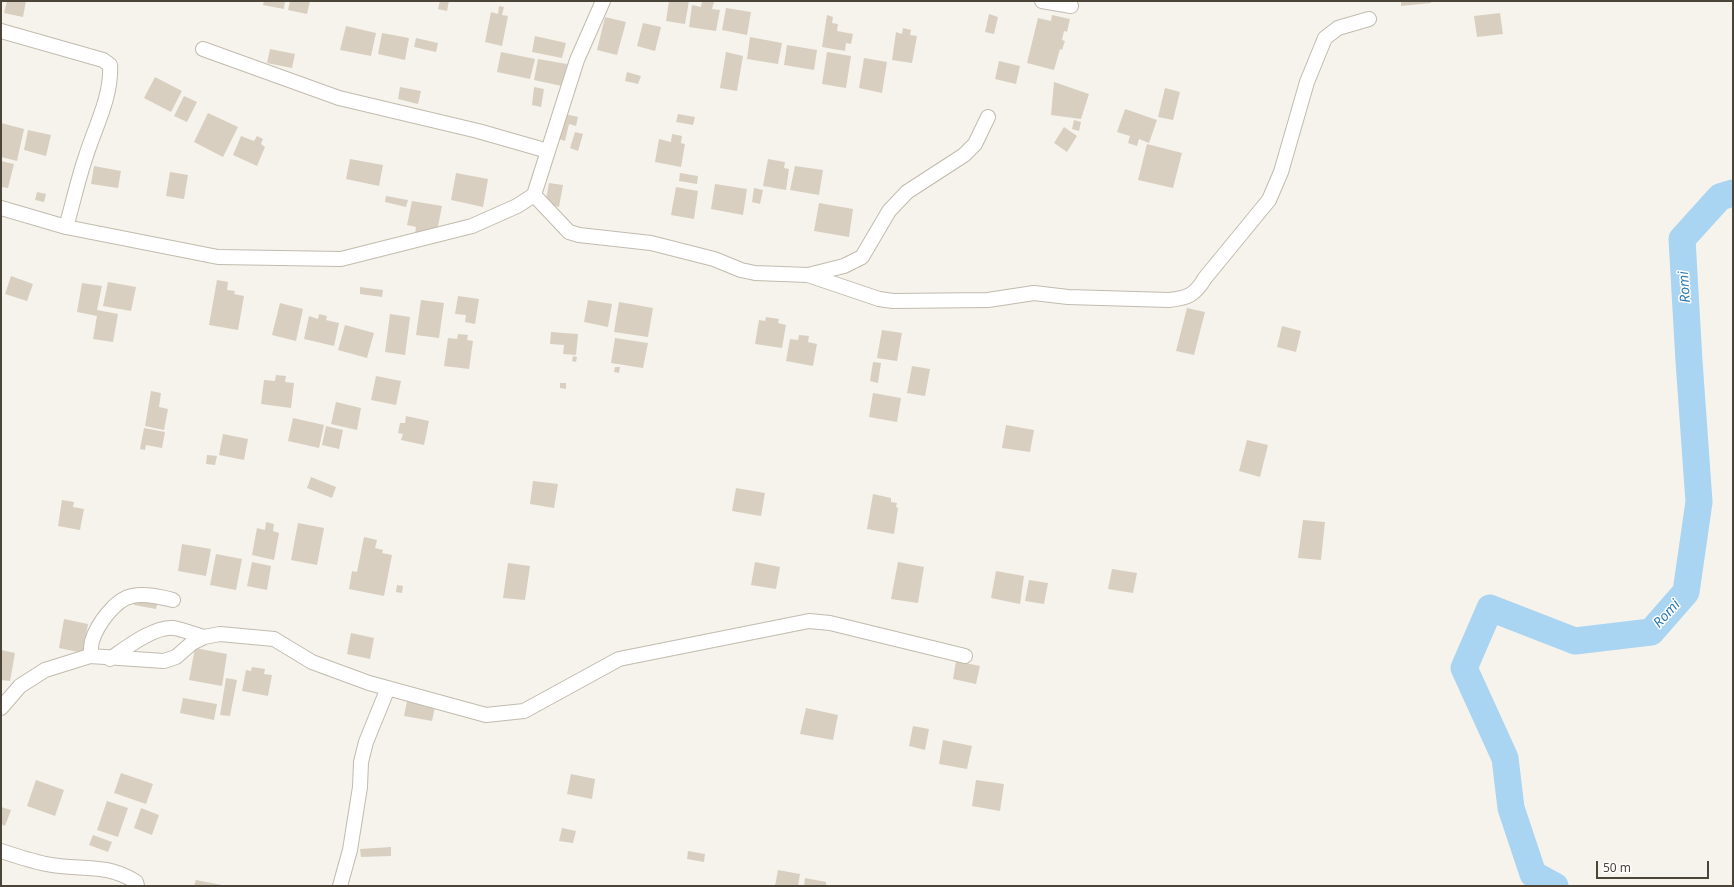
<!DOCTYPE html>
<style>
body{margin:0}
#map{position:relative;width:1734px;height:887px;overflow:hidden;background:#f6f3ec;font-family:"Noto Sans",sans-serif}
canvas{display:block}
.frame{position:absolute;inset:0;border:2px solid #4b4439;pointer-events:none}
.scale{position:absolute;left:1596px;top:861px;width:113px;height:18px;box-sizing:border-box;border:2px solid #4b4439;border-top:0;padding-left:5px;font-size:12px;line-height:14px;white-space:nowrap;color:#4b4439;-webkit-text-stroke:3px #fff;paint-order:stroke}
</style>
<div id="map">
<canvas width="1734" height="887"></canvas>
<div class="frame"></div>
<div class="scale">50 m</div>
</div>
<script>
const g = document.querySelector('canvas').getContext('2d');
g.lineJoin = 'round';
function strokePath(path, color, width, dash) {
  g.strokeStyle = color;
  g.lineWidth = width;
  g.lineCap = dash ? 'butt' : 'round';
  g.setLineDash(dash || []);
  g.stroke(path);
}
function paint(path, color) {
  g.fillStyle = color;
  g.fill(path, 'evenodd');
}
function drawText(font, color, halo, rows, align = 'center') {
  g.font = font + ' "Noto Sans",sans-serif';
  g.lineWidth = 3;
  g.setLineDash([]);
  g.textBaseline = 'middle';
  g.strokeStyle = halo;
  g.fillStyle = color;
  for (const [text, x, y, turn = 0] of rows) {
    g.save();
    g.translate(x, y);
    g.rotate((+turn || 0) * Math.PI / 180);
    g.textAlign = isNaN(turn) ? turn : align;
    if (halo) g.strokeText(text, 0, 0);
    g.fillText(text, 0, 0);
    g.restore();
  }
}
const river = new Path2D(`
 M1555 886 1533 874 1511 808 1505 758 1464 668 1490 608 1575 641 1651 632 1686 592 1699 502 1689 361 1682 239 1720 197 1733 193`);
const building = new Path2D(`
 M7 1H26L23 17 4 13Z
 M264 1H285L284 9 263 5Z
 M290 1H310L307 14 288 10Z
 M440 1H449L447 11 438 9Z
 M669 1H689L685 24 666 21Z
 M702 1 714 2 712 9 720 10 716 31 689 27 692 5 701 7Z
 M1401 1H1431V3L1401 6Z
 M499 6 504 7 502 15 508 16 502 46 485 42 491 12 498 14Z
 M726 8 751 12 747 35 722 30Z
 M1500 13 1503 34 1477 37 1474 16Z
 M989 14 998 17 994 34 985 32Z
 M827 15 833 17 832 23 838 24 837 31 853 34 851 44 846 43 845 51 822 47Z
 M1052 15 1070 19 1067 32 1064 31 1062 40 1065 41 1062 50 1060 49 1054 70 1027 63 1038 18 1051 21Z
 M605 17 626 22 617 55 597 50Z
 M643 23 661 27 655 51 637 46Z
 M346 26 376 33 371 56 340 50Z
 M903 28 911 30 910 35 917 36 912 63 892 60 896 32 902 34Z
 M382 33 409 38 405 60 378 54Z
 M535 36 566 43 562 58 532 52Z
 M750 37 782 43 778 64 747 59Z
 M416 38 438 43 436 52 414 47Z
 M787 45 817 50 814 70 784 65Z
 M270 49 295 54 292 68 267 63Z
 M501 52 535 59 530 79 497 72Z
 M726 52 743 56 737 91 720 88Z
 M827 52 851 56 846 88 822 84Z
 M864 58 887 62 882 93 859 88Z
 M538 59 567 64 562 86 534 80Z
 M999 61 1020 66 1016 84 995 79Z
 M627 72 641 76 638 84 625 81Z
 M155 77 182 91 171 112 144 98Z
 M1054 82 1089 94 1081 119 1051 115Z
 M400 87 421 91 418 104 398 99Z
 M534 87 544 89 541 107 532 105Z
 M1165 88 1180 92 1173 120 1158 117Z
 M184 96 197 102 187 122 174 116Z
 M1125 109 1157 120 1149 143 1139 139 1137 146 1128 143 1130 136 1117 132Z
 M208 113 238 127 223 157 194 142Z
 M565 114 578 117 576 126 569 124 565 141 559 139Z
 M678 114 695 117 693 125 676 122Z
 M1074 120 1081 122 1079 131 1072 129Z
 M1 123 24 129 17 161 1 157Z
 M1064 127 1077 136 1067 152 1054 143Z
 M28 130 51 135 46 156 24 150Z
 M575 132 583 134 578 151 570 148Z
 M672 134 682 136 681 143 685 144 681 167 655 162 659 139 671 142Z
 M241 136 254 141 257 136 263 139 261 144 265 147 257 166 233 155Z
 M1147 144 1182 153 1173 188 1138 180Z
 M350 159 383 165 379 186 346 179Z
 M768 159 785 162 784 168 789 169 786 190 763 186Z
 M1 161 14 164 8 188 1 187Z
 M94 166 121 171 118 188 91 184Z
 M795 166 823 170 819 195 790 190Z
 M170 172 188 175 184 199 166 196Z
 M456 173 488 179 483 207 451 200Z
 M680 173 698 176 697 184 679 181Z
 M549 183 563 185 559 207 545 204Z
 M715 184 747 189 743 215 711 209Z
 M676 187 698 191 694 219 671 215Z
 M754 188 763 190 760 204 752 202Z
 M37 192 46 194 44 202 35 200Z
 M386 196 408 200 406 207 385 202Z
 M412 201 442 206 437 231 429 230 427 237 415 234 416 227 407 225Z
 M819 203 853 209 849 237 814 231Z
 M11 276 33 284 27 301 5 294Z
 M217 280 228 282 227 290 235 291 234 294 244 296 238 330 209 325Z
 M108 282 136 287 131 311 103 306Z
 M82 283 102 286 97 310 118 314 113 342 93 339 97 316 77 312Z
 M360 287 383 290 382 297 360 294Z
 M458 296 479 299 475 324 465 322 466 315 455 314Z
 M421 300 444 303 439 338 416 335Z
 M588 300 612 304 608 327 584 322Z
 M619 302 653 308 648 337 614 332Z
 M280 303 303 309 296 341 272 335Z
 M1187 308 1205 312 1194 355 1176 351Z
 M319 314 327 316 326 320 339 323 334 346 304 339 309 316 318 319Z
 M390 314 410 317 405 355 385 352Z
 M766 317 779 319 778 323 786 325 782 348 755 344 759 320 765 321Z
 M345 325 374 333 367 358 338 350Z
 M1282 326 1301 331 1296 352 1277 347Z
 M882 330 902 333 897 361 877 358Z
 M551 332 578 334 576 355 563 354 564 345 550 344Z
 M458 334 468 335 467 340 473 341 469 369 444 366 448 338 457 339Z
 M799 335 809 336 808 342 817 344 813 366 786 361 790 339 798 340Z
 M615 338 648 343 643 368 611 363Z
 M573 356 577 357 576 362 572 361Z
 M873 362 881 363 878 383 870 381Z
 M912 366 930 369 925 396 907 393Z
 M615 367H620L619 373 614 372Z
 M276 375 286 376 285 382 294 383 291 408 261 404 264 380 275 381Z
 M376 376 401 381 396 405 371 400Z
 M560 383H566V389L560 388Z
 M151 391 161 393 159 407 168 409 164 430 145 426Z
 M873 393 901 398 897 422 869 417Z
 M336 402 361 408 357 430 331 424Z
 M406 416 429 421 424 445 401 440 403 434 398 433 400 423H405Z
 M293 418 324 425 319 448 288 441Z
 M1006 425 1034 430 1030 452 1002 448Z
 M326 426 343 430 339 449 322 445Z
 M144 428 165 432 162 448 146 445 145 450 140 449Z
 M223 434 248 439 244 460 219 455Z
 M1247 440 1268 445 1260 477 1239 471Z
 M207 455 217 456 215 465 206 464Z
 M311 477 336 487 332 498 307 488Z
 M533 481 558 484 554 508 530 504Z
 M736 488 765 493 761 516 732 511Z
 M873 494 891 498V502L897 503 896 507 898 508 894 534 867 529Z
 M62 500 74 502 73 507 84 509 80 530 58 526Z
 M1303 520 1325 522 1321 560 1298 558Z
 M266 522 274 524 273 531 279 533 274 560 252 555 257 528 265 530Z
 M298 523 324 528 317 565 291 560Z
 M364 537 377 540 375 548 383 550 382 553 392 555 384 596 349 589 352 571 357 572Z
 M182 544 211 549 206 576 178 571Z
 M216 554 242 559 236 590 210 585Z
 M252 562 271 566 267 590 247 586Z
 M755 562 780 567 776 589 751 585Z
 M898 562 924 567 918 603 891 599Z
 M508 563 530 566 525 600 503 598Z
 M1112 569 1137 573 1133 593 1108 589Z
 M996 571 1024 576 1020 604 991 598Z
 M1029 580 1048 583 1044 604 1025 601Z
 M397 585 403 586 402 593 396 592Z
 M135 597 158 601 156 609 134 605Z
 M64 619 88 624 83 653 59 648Z
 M351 633 374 638 370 659 347 654Z
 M195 648 227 654 222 686 189 680Z
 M1 650 15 653 10 681 1 680Z
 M956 661 980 666 976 684 953 679Z
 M252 667 265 669 264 674 272 675 268 696 242 691 246 670 251 671Z
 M226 678 237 680 230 716 220 715Z
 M183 698 217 704 214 720 180 713Z
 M407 701 435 707 432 721 404 716Z
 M806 708 838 715 833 740 800 734Z
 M913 726 929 729 925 750 909 746Z
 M943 740 972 746 967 769 939 764Z
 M121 773 153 784 146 804 114 793Z
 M571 774 595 779 592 799 567 794Z
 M36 780 64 790 55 816 27 806Z
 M976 780 1004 784 1000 811 972 806Z
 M107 801 128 808 118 837 97 830Z
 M1 807 11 810 5 826 1 824Z
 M141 808 159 815 152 835 134 828Z
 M562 828 576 831 573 843 559 841Z
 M93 835 112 842 108 852 89 845Z
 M391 847V856L361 857 360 849Z
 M688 851 705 854 704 862 687 859Z
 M778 870 800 874 798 886H775Z
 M805 878 826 882V886H804Z
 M196 880 222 885V886H194Z`);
const street = new Path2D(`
 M1042 1 1071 6
 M1 31 103 60 110 65C112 96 95 127 86 156 78 179 73 203 66 227
 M203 49 339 98 478 131 548 151
 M534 195 569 232 579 235 651 243 714 259 741 270 755 273 808 275 844 266 862 257 889 211 907 192 964 155 975 144 988 117
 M1 208 66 227 218 257 341 259 472 226 517 206 534 195 577 60 603 1
 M808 275 879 299 893 301 988 300 1034 293 1068 297 1169 300C1188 298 1195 295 1205 278L1269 200 1281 172 1307 82 1325 38 1338 28 1369 19
 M90 656C91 651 91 646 92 641 97 625 115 599 132 596 145 593 161 597 173 600
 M110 659C126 648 154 626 174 628 184 630 194 634 204 637
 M1 708 20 686 45 670 90 656 164 661 176 657 192 643 204 637 220 634 274 639 312 662 369 683 486 715 524 711 619 659 809 621 830 623 965 656
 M1 851C16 856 31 861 46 864 80 871 105 862 136 882L137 886
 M340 886 350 850 360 787 361 762 366 742 388 688`);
const waterNames = [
 ["Romi",1685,287,-94],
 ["Romi",1667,614,-48]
];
strokePath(river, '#a9d4f2', 27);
paint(building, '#d8cfc1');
strokePath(street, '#c2bbae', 16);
strokePath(street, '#fff', 14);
drawText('italic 14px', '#2e7ab2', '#fff', waterNames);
</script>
